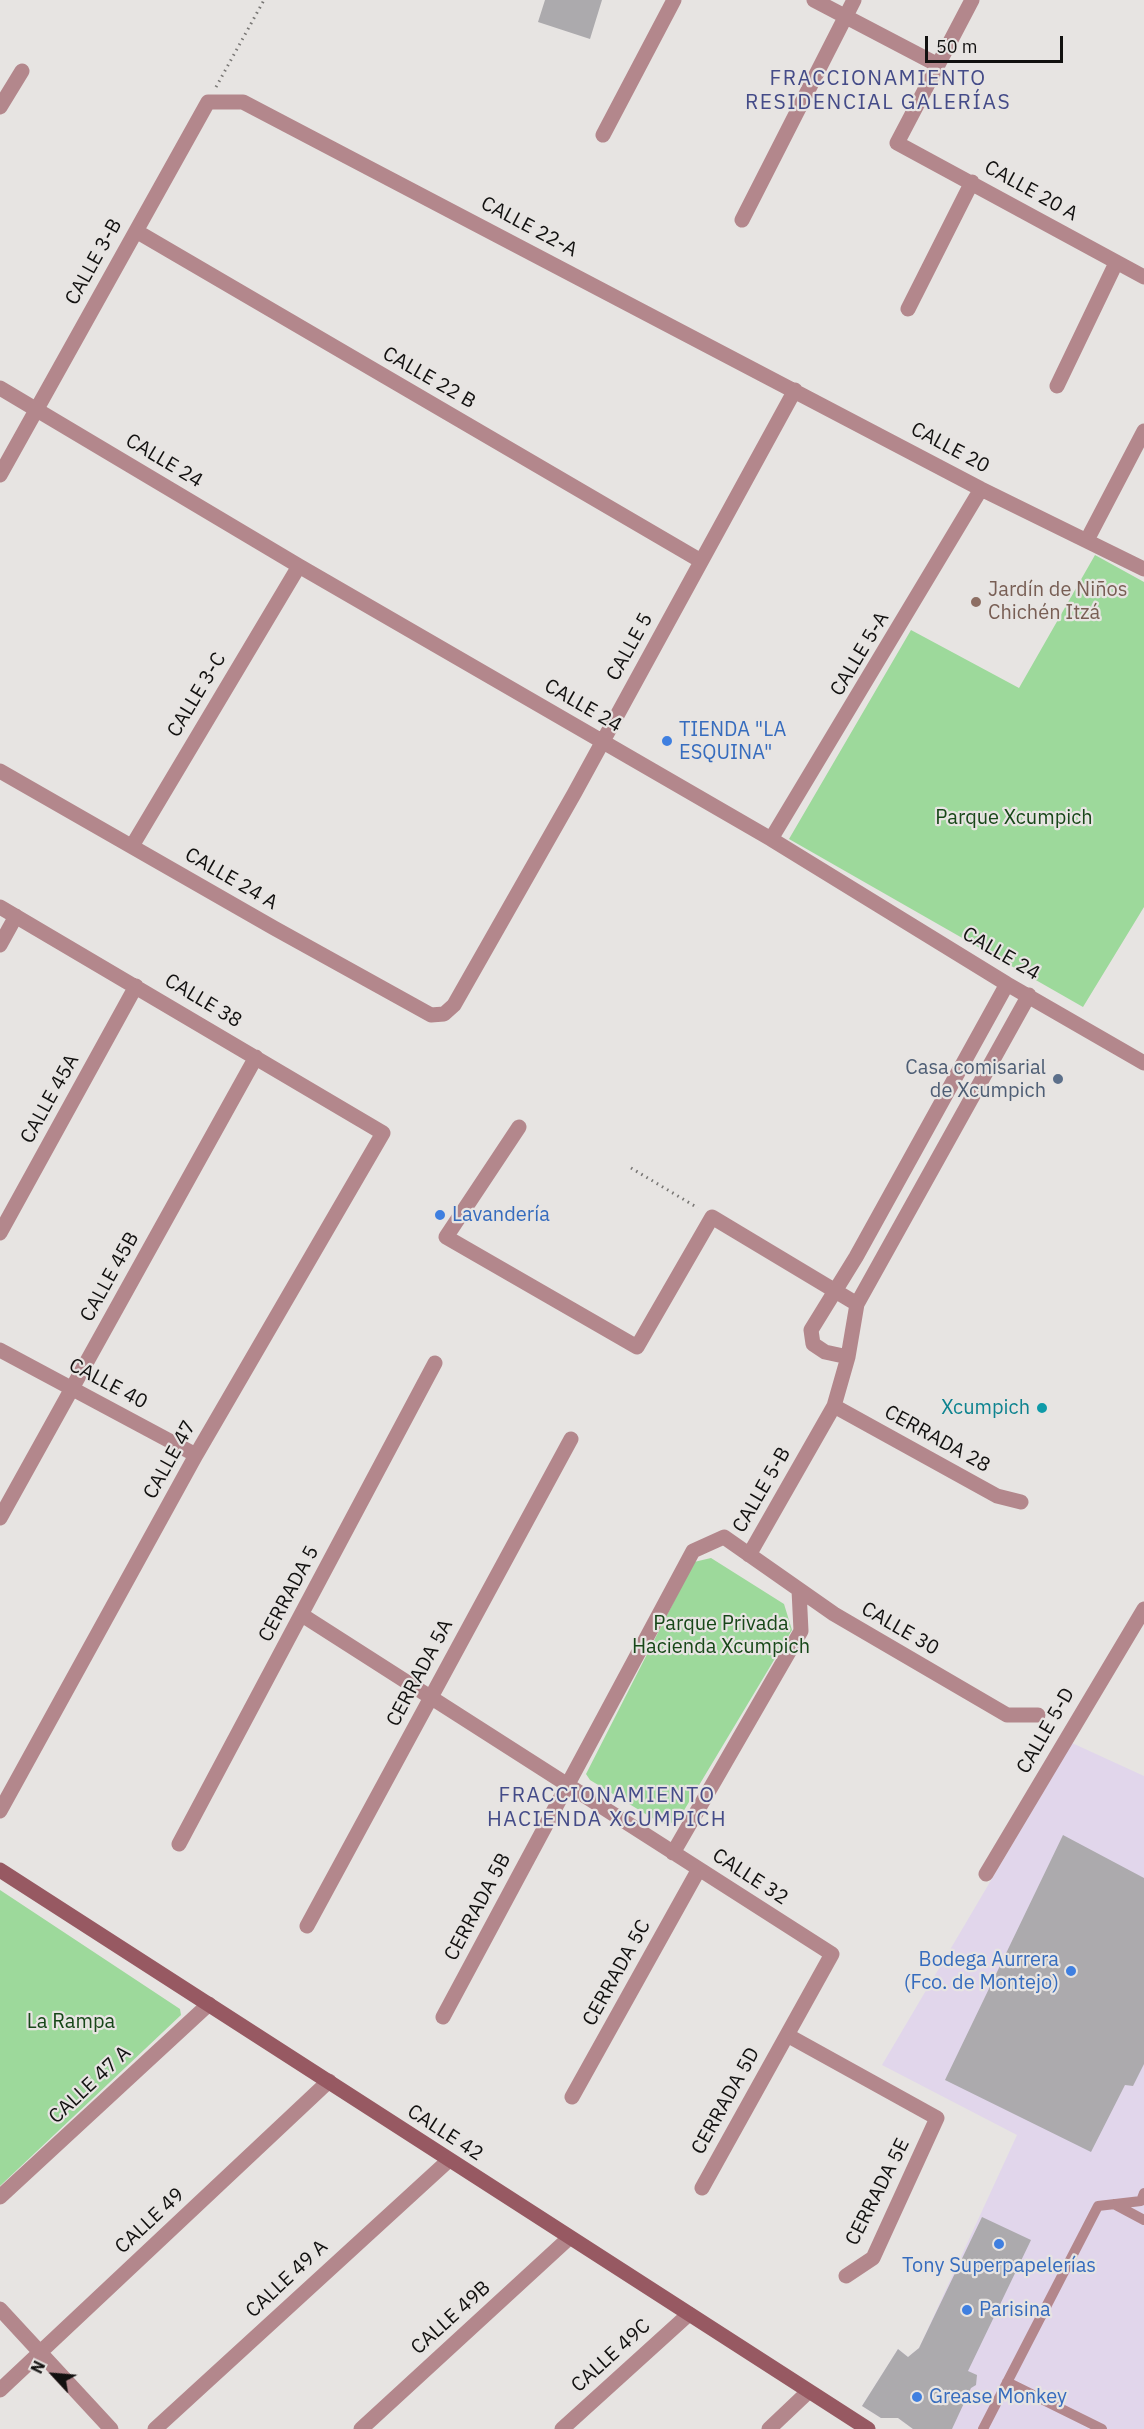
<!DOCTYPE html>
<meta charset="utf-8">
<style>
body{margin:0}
#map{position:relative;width:1144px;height:2429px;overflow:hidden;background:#e7e4e2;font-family:"IBM Plex Sans",sans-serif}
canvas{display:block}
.north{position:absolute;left:24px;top:2345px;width:60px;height:60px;-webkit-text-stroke:4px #e7e4e2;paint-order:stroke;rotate:296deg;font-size:16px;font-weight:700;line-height:24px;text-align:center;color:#121110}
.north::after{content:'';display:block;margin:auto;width:21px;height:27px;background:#121110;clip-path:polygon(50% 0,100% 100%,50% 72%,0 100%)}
.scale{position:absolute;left:925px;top:36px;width:138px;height:27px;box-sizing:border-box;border:3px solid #121110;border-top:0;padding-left:8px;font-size:18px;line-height:21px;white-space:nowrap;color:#121110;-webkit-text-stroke:4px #e7e4e2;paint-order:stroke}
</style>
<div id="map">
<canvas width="1144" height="2429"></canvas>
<div class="north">N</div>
<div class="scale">50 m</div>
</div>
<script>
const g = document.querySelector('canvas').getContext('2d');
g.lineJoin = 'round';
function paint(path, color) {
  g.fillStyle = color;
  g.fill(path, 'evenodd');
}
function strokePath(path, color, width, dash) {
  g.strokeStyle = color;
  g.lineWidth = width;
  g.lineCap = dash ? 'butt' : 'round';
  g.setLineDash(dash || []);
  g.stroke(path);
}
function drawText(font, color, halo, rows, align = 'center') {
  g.font = font + ' "IBM Plex Sans",sans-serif';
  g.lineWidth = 4.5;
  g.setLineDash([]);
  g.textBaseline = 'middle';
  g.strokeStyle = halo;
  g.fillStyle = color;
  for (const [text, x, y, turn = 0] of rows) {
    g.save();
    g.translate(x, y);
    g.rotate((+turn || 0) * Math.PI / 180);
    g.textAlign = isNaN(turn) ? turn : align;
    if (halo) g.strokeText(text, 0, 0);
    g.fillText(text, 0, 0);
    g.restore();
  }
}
const commercial = new Path2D(`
 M1072 1743 1144 1776V2429H913L898 2418H881L862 2406 898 2349 908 2357 919 2348 1017 2135 882 2065Z`);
const green = new Path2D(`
 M1095 555 1144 582V907L1083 1007 789 839 911 630 1019 688Z
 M711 1558 784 1604 792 1630 677 1822 662 1824 590 1780 586 1774 694 1562Z
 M0 1890 180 2009 181 2015 0 2186Z`);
const building = new Path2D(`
 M545 0H602L590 39 538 22Z
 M1063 1835 1144 1878V2064L1133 2086 1125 2085 1091 2152 945 2080Z
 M982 2217 1031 2240 968 2371 977 2375 976 2385 971 2388 952 2429H913L898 2418H881L862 2406 898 2349 908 2357 919 2348Z`);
const path = new Path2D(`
 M216 87 264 0
 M631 1168 698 1208`);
const lane = new Path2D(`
 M1114 2204 1144 2220
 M1007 2382 1102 2429
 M983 2429 1098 2206 1141 2201 1144 2193`);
const street = new Path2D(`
 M814 0 938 65
 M972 0 897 143 1144 277
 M0 107 22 71
 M603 135 674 0
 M742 220 854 0
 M136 231 701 561
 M908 309 972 182
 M1057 386 1116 263
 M0 388 299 566 771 839 1007 984 1144 1063
 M0 475 208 102H243L981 489 1144 569
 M1087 540 1144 431
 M0 771 274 928 431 1015 444 1014 454 1005 574 794 795 390
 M771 839 981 489
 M132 846 299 566
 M0 907 383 1133 196 1455 0 1811
 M0 945 16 916
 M519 1127 446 1237 637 1347 712 1217 857 1304 848 1357 834 1406 749 1555
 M0 1233 136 986
 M857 1304 1029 995
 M0 1350 196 1455
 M848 1357 825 1352 813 1344 811 1330 856 1257 1007 984
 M834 1406 997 1496 1021 1502
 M0 1518 256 1057
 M302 1615 832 1954 702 2188
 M179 1844 435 1363
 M673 1853 801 1631 799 1590
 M986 1874 1144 1609
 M307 1926 571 1439
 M443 2017 693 1551 724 1537 834 1614 1007 1715H1038
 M787 2035 937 2118 873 2258 846 2276
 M572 2097 699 1869
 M0 2197 209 2004
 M0 2309 111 2429
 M0 2390 329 2081
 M155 2429 448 2161
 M361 2429 569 2238
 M562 2429 689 2314
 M769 2429 808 2392`);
const secondary = new Path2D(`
 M0 1870 868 2429`);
const markers = [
 [976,602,6,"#8d6e63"],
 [667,741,6,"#3f7fe0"],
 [1058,1079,6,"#5c6f8a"],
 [440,1215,6,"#3f7fe0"],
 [1042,1408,6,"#0f9aa8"],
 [1071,1971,6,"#3f7fe0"],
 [999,2244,6,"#3f7fe0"],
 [967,2310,6,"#3f7fe0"],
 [917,2397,6,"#3f7fe0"]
];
const streetNames = [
 ["CALLE 20 A",1031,191,29],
 ["CALLE 22-A",529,227,28],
 ["CALLE 3-B",94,262,-61],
 ["CALLE 22 B",429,378,30],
 ["CALLE 20",950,448,28],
 ["CALLE 24",164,461,31],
 ["CALLE 5",630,647,-61],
 ["CALLE 5-A",860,654,-59],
 ["CALLE 3-C",197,695,-59],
 ["CALLE 24",583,706,30],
 ["CALLE 24 A",231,879,30],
 ["CALLE 24",1001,954,30],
 ["CALLE 38",203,1001,31],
 ["CALLE 45A",50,1099,-61],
 ["CALLE 45B",110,1277,-61],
 ["CALLE 40",108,1384,28],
 ["CERRADA 28",937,1439,29],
 ["CALLE 47",170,1460,-61],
 ["CALLE 5-B",762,1490,-60],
 ["CERRADA 5",289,1594,-62],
 ["CALLE 30",900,1629,30],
 ["CERRADA 5A",420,1673,-62],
 ["CALLE 5-D",1046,1731,-60],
 ["CALLE 32",750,1877,33],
 ["CERRADA 5B",478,1907,-62],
 ["CERRADA 5C",617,1973,-61],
 ["CALLE 47 A",90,2085,-43],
 ["CERRADA 5D",726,2101,-61],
 ["CALLE 42",445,2133,33],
 ["CERRADA 5E",878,2192,-63],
 ["CALLE 49",150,2221,-43],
 ["CALLE 49 A",287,2279,-43],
 ["CALLE 49B",451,2318,-42],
 ["CALLE 49C",611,2356,-42]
];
const educationNames = [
 ["Jardín de Niños",988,590],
 ["Chichén Itzá",988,613]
];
const shopNames = [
 ["TIENDA \"LA",679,730],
 ["ESQUINA\"",679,753],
 ["Lavandería",452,1215],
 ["Bodega Aurrera",1059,1960,"right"],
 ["(Fco. de Montejo)",1059,1983,"right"],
 ["Tony Superpapelerías",999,2266,"center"],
 ["Parisina",979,2310],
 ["Grease Monkey",929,2397]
];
const parkNames = [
 ["Parque Xcumpich",1014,818],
 ["Parque Privada",721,1624],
 ["Hacienda Xcumpich",721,1647],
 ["La Rampa",71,2022]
];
const serviceNames = [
 ["Casa comisarial",1046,1068],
 ["de Xcumpich",1046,1091]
];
const cultureNames = [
 ["Xcumpich",1030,1408]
];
const neighbourhoodNames = [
 ["FRACCIONAMIENTO",878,79],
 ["RESIDENCIAL GALERÍAS",878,103],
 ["FRACCIONAMIENTO",607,1796],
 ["HACIENDA XCUMPICH",607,1820]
];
paint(commercial, '#e1d6eb');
paint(green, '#9dd99b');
paint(building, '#acaaad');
strokePath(path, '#787674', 3, [1.5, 4.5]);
strokePath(lane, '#b3878c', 10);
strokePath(street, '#b3878c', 15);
strokePath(secondary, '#975962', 15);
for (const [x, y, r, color] of markers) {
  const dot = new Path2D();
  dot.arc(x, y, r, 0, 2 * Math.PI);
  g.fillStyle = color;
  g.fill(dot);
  strokePath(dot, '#e7e4e2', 2);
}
drawText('20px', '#121110', '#e7e4e2', streetNames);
drawText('20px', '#785e54', '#e7e4e2', educationNames, 'left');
drawText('20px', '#366cbe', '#e7e4e2', shopNames, 'left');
drawText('20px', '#174718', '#e7e4e2', parkNames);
drawText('20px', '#4e5e75', '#e7e4e2', serviceNames, 'right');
drawText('20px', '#0d838f', '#e7e4e2', cultureNames, 'right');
g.letterSpacing = '1.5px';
drawText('21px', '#444b88', '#e7e4e2', neighbourhoodNames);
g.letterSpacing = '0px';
</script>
